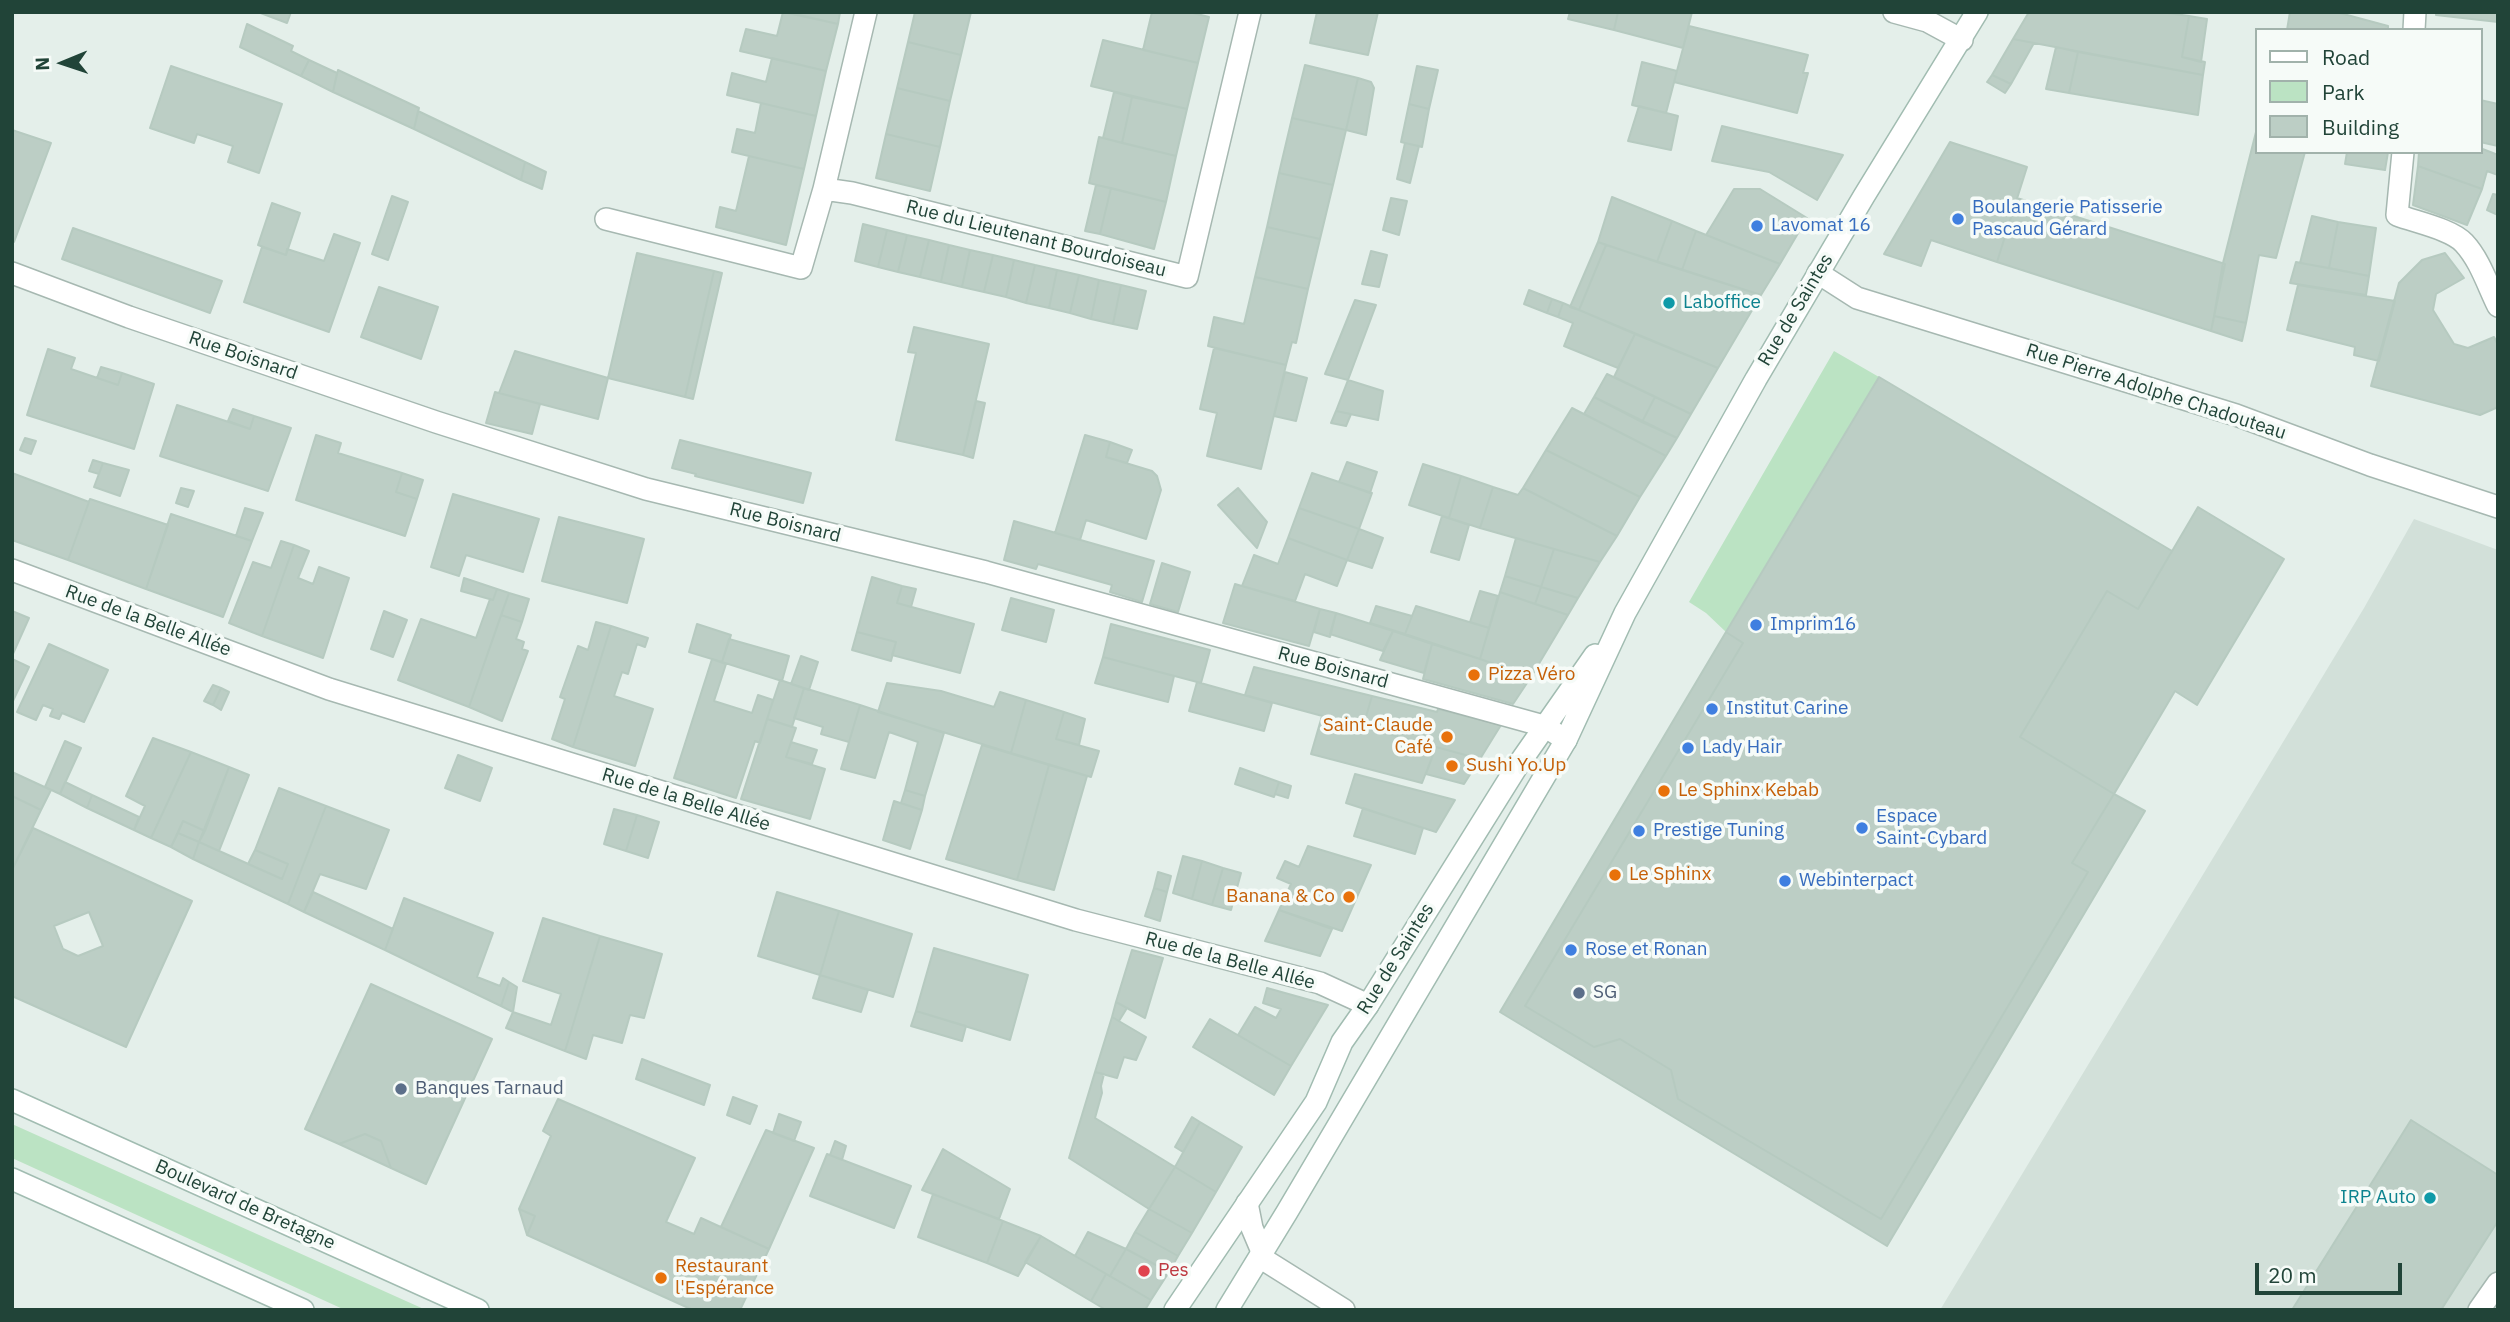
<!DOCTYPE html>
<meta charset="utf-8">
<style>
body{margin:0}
#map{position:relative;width:2510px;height:1322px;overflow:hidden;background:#e4efea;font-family:"IBM Plex Sans",sans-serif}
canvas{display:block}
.frame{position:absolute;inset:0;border:14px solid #214438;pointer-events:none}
.legend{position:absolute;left:2255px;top:28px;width:228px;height:126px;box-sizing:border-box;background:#f6fbf8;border:2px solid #a1b2ab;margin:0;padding:9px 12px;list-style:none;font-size:21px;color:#214438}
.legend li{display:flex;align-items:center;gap:14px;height:35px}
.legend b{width:35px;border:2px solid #a1b2ab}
.north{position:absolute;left:28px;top:28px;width:70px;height:70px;-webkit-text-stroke:5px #f6fbf8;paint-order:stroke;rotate:268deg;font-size:19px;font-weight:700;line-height:28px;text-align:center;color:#214438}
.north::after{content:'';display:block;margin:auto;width:24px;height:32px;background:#214438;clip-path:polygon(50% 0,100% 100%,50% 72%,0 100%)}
.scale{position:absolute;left:2255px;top:1263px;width:147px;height:32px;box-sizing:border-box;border:4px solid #214438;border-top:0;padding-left:9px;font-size:21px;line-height:24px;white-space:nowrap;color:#214438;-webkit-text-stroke:5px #f6fbf8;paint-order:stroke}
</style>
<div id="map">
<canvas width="2510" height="1322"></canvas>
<div class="frame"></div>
<ul class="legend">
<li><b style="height:9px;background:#fff"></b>Road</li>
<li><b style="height:19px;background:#bbe3c3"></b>Park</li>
<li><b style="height:19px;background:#bccec5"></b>Building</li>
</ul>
<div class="north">N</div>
<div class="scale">20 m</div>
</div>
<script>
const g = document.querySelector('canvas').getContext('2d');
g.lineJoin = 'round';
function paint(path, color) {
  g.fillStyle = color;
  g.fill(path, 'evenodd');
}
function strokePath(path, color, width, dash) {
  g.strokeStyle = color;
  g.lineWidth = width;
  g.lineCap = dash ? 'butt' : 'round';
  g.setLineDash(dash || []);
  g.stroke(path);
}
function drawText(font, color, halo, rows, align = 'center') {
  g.font = font + ' "IBM Plex Sans",sans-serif';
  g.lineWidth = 7;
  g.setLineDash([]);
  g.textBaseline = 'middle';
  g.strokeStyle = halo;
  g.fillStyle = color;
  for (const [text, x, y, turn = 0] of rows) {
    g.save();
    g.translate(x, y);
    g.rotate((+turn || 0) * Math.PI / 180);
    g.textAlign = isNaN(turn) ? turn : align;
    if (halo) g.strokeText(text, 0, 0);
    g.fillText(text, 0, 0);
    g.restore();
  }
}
const built = new Path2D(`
 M2414 519 2498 550V1310H1940L2364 608Z`);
const green = new Path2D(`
 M1834 351 1879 377 1726 632 1706 613 1689 602Z
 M12 1124 426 1310H345L12 1158Z`);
const building = new Path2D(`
 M258 12H291L287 23Z
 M783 12 838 24 826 71 740 51 746 29 777 36Z
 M786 12H840L838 24Z
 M915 12H971L961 55 908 42Z
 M1152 12H1189L1209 17 1198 63 1143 50Z
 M1317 12H1378L1368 55 1310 43Z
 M1570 12H1618L1614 30 1568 19Z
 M1618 12H1692L1683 48 1614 30Z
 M2029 12H2161L2189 16 2182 57 2205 62 2203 75 2013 39Z
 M2290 12H2336L2388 26V30H2287Z
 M2436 12H2498V22L2436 15Z
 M2189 16 2207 19 2201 62 2182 57Z
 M247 24 293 46 291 51 309 60 301 76 240 47Z
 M1689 26 1808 55 1803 73H1808L1797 113 1674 82Z
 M2013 39 2034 43 2011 84 1992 75Z
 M1103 40 1198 63 1187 109 1091 86Z
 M908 42 961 55 950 101 897 88Z
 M2056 47 2078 52 2069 93 2046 89Z
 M2078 52 2203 75 2198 115 2069 93Z
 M772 58 826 71 816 116 727 95 732 73 766 82Z
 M309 60 337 73 333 92 301 76Z
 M1642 62 1677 71 1666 113 1632 105Z
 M1305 65 1358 78 1346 130 1292 118Z
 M171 66 282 104 259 173 228 162 233 146 197 134 194 143 150 128Z
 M1417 66 1438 70 1429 109 1409 104Z
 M338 70 419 108 414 129 333 92Z
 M1992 75 2011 84 2005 93 1987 82Z
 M1358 78 1371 82 1374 88 1366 135 1346 130Z
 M897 88 950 101 940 147 886 134Z
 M1114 92 1132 97 1122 143 1103 138Z
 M1132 97 1187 109 1176 156 1122 143Z
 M2480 100 2498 104V146L2480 142Z
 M761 103 816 116 804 169 732 152 737 129 755 133Z
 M1409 104 1429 109 1422 147 1401 142Z
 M1639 106 1678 116 1671 150 1628 141Z
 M418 111 525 162 521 180 414 129Z
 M1292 118 1346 130 1333 185 1279 173Z
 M1722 126 1843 155 1817 200 1769 172 1712 161Z
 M12 130 51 143 14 242H12Z
 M2256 132V152H2305L2276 258 2259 255 2246 323 2214 316 2223 263Z
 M886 134 940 147 930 191 876 178Z
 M1099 137 1176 156 1166 202 1089 183Z
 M1950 142 2027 167 1997 262 1931 240 1921 266 1884 254Z
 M1405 143 1419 146 1410 183 1397 179Z
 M2480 148 2498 155V175L2487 171 2482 189 2418 166 2419 152H2480Z
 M2347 152H2388L2385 170 2345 164Z
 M749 156 804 169 786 245 716 227 720 207 736 211Z
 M525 162 546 172 542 189 521 180Z
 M2418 166 2482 189 2467 225 2413 205Z
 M1279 173 1333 185 1320 239 1267 227Z
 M1096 185 1111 188 1100 234 1085 231Z
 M1111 188 1166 202 1154 249 1100 234Z
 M1734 189H1760L1807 218 1780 264 1706 235Z
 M2493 194 2498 195V215L2487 210Z
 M392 196 408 202 388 260 372 254Z
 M1612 197 1672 221 1657 262 1598 242Z
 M1391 198 1407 201 1399 235 1383 230Z
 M2017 198 2225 264 2211 331 1997 262Z
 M272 203 300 213 286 255 258 245Z
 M2312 216 2338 222 2329 268 2300 263Z
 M1672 221 1696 231 1682 270 1657 262Z
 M2338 222 2376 228 2369 276 2329 268Z
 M863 224 887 230 878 267 855 261Z
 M1267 227 1320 239 1308 289 1255 277Z
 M73 228 222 281 210 313 62 259Z
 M887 230 907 235 898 272 878 267Z
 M1696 231 1780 264 1761 295 1682 270Z
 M334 234 360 243 329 332 244 302 262 247 286 255 287 249 324 261Z
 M907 235 929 240 920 277 898 272Z
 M929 240 949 245 941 282 920 277Z
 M1598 242 1606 245 1579 310 1570 307Z
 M949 245 970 250 962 287 941 282Z
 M1606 245 1761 295 1718 368 1579 310Z
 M970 250 993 255 984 292 962 287Z
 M1371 251 1387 255 1379 287 1362 284Z
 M637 253 714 271 685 397 608 378Z
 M2445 253 2464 278 2436 294 2433 310 2454 344 2468 348 2494 337 2498 345V407L2480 415 2371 386 2399 283 2422 260Z
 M993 255 1014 260 1006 297 984 292Z
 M1014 260 1035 265 1026 303 1006 297Z
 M2296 262 2369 276 2366 295 2290 283Z
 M1035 265 1057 270 1049 308 1026 303Z
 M1057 270 1079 275 1070 313 1049 308Z
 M714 271 722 273 693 399 685 397Z
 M1079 275 1099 280 1091 319 1070 313Z
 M1255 277 1308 289 1296 343 1292 342 1286 365 1208 346 1214 317 1244 324Z
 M1099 280 1121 285 1113 324 1091 319Z
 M1121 285 1146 291 1137 329 1113 324Z
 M2298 285 2395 301 2379 361 2354 355 2355 347 2287 330Z
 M379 287 438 307 421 359 361 337Z
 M1529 290 1552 299 1547 313 1524 304Z
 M1552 299 1563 303 1558 317 1547 313Z
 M1355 300 1376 305 1348 380 1325 374Z
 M1563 303 1635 334 1618 368 1564 346 1573 323 1558 317Z
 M2214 316 2246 323 2242 341 2211 331Z
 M914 327 989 344 963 455 896 440 916 353 908 352Z
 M1635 334 1718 368 1691 414 1614 377Z
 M1214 348 1286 365 1261 469 1207 456 1217 413 1200 409Z
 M48 349 75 358 71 369 118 385 122 373 154 384 134 449 27 415Z
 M515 351 608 378 598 419 499 393Z
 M101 367 122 373 118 385 97 378Z
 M1285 372 1307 378 1296 421 1274 416Z
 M1607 374 1655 397 1642 422 1594 397Z
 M1879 377 2172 551 2138 609 2107 591 2020 737 2114 794 2072 863 2088 872 1881 1219 1678 1099 1671 1070 1620 1039 1594 1047 1525 1006 1743 643 1726 632Z
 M1348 380 1383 391 1378 420 1336 411Z
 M495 392 540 404 532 434 486 423Z
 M1594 397 1677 438 1666 456 1584 414Z
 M1655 397 1691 414 1677 438 1642 422Z
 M976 401 985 403 973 458 963 455Z
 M177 405 250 429 254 416 291 428 268 491 160 456Z
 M1572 408 1666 456 1640 497 1546 450Z
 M233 409 254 416 250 429 228 421Z
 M1336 411 1351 414 1346 426 1331 423Z
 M316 435 341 443 338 453 402 473 396 492 417 499 405 536 296 500Z
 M1085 435 1110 442 1106 457 1152 471 1157 476 1161 490 1146 539 1086 520 1080 540 1055 533Z
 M25 438 36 441 31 454 20 450Z
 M680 440 811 473 803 503 695 476 696 474 672 468Z
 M1110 442 1132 450 1127 463 1106 457Z
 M1546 450 1640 497 1617 536 1523 488Z
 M93 460 103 463 99 474 89 471Z
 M1347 462 1377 472 1370 493 1339 482Z
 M103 463 129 470 120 496 94 487Z
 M1423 464 1461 476 1449 518 1409 505Z
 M12 473 89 502 68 560 12 540Z
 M402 473 423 480 417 499 396 492Z
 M1312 473 1372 493 1359 529 1299 508Z
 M1461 476 1493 487 1480 528 1449 518Z
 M1493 487 1518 495 1523 488 1617 536 1600 562 1480 528Z
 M181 488 194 491 188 507 176 503Z
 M1238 488 1267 522 1257 548 1218 505Z
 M453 494 539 519 523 572 466 555 459 576 431 567Z
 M90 499 168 525 146 589 68 560Z
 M2198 507 2284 559 2197 705 2175 691 2114 794 2020 737 2107 591 2138 609Z
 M245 508 263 513 252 541 236 536Z
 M1299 508 1359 529 1347 560 1288 538Z
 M171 514 252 541 223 617 146 589Z
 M1442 516 1469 525 1459 560 1431 552Z
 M559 517 644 539 627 603 542 581Z
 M1014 521 1154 561 1142 602 1110 592 1112 585 1038 564 1036 569 1004 560Z
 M1359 529 1383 538 1372 568 1347 560Z
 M1288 538 1347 560 1337 586 1305 574 1295 601 1242 586 1254 555 1278 564Z
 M1516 538 1554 549 1541 587 1505 576Z
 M281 541 294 545 262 636 229 623 253 562 271 568Z
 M294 545 309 551 298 578 313 584 319 567 349 578 323 658 262 636Z
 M1554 549 1600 562 1578 598 1541 587Z
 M1162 563 1190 572 1178 612 1150 604Z
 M1505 576 1541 587 1535 604 1500 592Z
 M872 577 902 586 897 603 974 624 960 673 892 655 896 642 857 632Z
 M464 578 497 589 493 600 461 591Z
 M1235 584 1320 609 1309 646 1223 623Z
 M902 586 916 589 911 607 897 603Z
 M1541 587 1578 598 1568 615 1535 604Z
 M497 589 509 593 469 707 398 680 421 619 476 638 490 599 493 600Z
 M1480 591 1498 596 1489 628 1470 622Z
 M1500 592 1568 615 1531 677 1480 659Z
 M509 593 529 599 522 622 501 615Z
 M1011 598 1054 610 1046 642 1002 630Z
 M1376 606 1412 616 1405 634 1370 623Z
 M1416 606 1489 628 1480 659 1405 634Z
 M1320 609 1336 613 1330 637 1314 632Z
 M12 611 29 618 12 656Z
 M384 611 407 620 393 657 371 649Z
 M1336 613 1393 631 1383 651 1330 634Z
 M501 615 522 622 516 639 524 642 522 649 528 651 502 721 469 707Z
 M596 622 611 626 573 747 552 739 565 699 560 697 578 646 588 650Z
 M697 624 731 635 722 662 689 652Z
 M1111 624 1210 650 1201 683 1103 657Z
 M611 626 648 638 645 647 637 644 628 674 622 672 614 696 653 709 635 766 573 747Z
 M1393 631 1432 644 1424 673 1380 660Z
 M857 632 896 642 891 661 852 650Z
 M1726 632 1743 643 1525 1006 1594 1047 1620 1039 1671 1070 1678 1099 1881 1219 2088 872 2072 863 2114 794 2145 811 1887 1246 1500 1012Z
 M729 639 789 656 782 681 722 662Z
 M49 644 108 670 84 722 62 713 59 719 50 716 53 709 43 705 36 720 17 712Z
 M1432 644 1480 659 1531 677 1513 704 1423 679Z
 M801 656 818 662 809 690 791 684Z
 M1103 657 1174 676 1168 702 1095 683Z
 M12 659 29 667 12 703Z
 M712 659 726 664 714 701 752 713 758 695 773 700 760 743 755 741 736 798 674 778Z
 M1254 667 1372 696 1363 727 1245 695Z
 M780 680 804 688 792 727 767 719Z
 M1197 682 1272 703 1264 731 1189 711Z
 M887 683 941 691 994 707 1000 692 1026 700 1011 753 878 712Z
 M213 685 221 688 213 705 204 701Z
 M221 688 229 692 221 710 213 705Z
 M804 688 860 705 849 742 821 734 823 727 794 718Z
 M1372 696 1437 712 1438 709 1501 725 1480 759 1363 727Z
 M1026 700 1064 712 1056 739 1099 751 1091 777 1011 753Z
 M860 705 944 733 925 796 905 790 918 742 889 732 875 778 841 769Z
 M1064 712 1085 719 1079 745 1056 739Z
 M1322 716 1436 747 1422 783 1311 754Z
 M767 719 796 728 786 757 825 769 810 819 741 799Z
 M153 738 191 752 151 838 134 830 145 806 126 796Z
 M65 741 81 748 60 794 45 787Z
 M791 742 817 750 812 764 786 757Z
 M982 745 1049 765 1017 880 946 859Z
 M1436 747 1480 759 1464 784 1426 774Z
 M191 752 229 767 205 831 183 821 171 847 151 838Z
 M458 755 492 768 480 801 445 788Z
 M1049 765 1087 776 1054 890 1017 880Z
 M229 767 249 775 219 851 199 842Z
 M1240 768 1279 782 1274 797 1235 784Z
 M12 772 51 790 41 810 12 796Z
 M1355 774 1455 800 1436 832 1346 803Z
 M65 782 92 795 87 808 60 794Z
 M1279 782 1291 786 1288 798 1275 794Z
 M279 788 326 806 288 904 193 859 199 842 282 879 288 864 255 850Z
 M905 790 925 796 922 810 901 803Z
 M92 795 139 817 134 830 87 808Z
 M12 796 41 810 12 870Z
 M894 801 922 810 910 849 883 840Z
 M326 806 389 830 366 889 320 874 304 912 288 904Z
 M1363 808 1423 828 1415 854 1354 836Z
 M614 809 637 815 626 851 604 844Z
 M637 815 659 822 648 858 626 851Z
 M183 821 205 831 199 842 178 833Z
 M33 828 192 901 126 1047 12 996V870ZM89 912 103 946 78 956 63 949 54 926Z
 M178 833 199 842 193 859 171 847Z
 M1308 846 1371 865 1342 931 1279 910 1291 884 1277 878 1285 861 1299 867Z
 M255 850 288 864 282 879 248 864Z
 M1183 856 1202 861 1192 899 1173 893Z
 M1202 861 1223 868 1212 905 1192 899Z
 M1223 868 1241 873 1231 910 1212 905Z
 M1158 872 1171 876 1167 892 1154 888Z
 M1154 888 1167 892 1160 921 1145 916Z
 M313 892 393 929 385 950 304 912Z
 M777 892 839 911 820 975 758 956Z
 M404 898 493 933 477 977 500 986 503 978 509 982 501 1006 385 950Z
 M1279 910 1332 929 1320 956 1265 941Z
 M839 911 912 934 893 997 820 975Z
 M543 918 600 936 565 1051 506 1028 513 1012 551 1025 561 994 523 981Z
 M600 936 662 954 644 1018 630 1015 622 1043 593 1035 586 1059 565 1051Z
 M934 948 1028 975 1010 1040 916 1011Z
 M1132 950 1163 958 1145 1018 1116 1002Z
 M820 975 868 990 861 1012 813 998Z
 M509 982 517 987 513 1012 501 1006Z
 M371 984 492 1039 426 1184 391 1168 381 1141 365 1134 339 1144 305 1129Z
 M1267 988 1328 1005 1291 1066 1238 1035 1255 1007 1276 1018 1281 1009 1263 1003Z
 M1116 1002 1127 1008 1119 1021 1112 1017Z
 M916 1011 966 1026 962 1041 911 1026Z
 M1112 1017 1146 1037 1136 1060 1124 1057 1117 1078 1095 1072Z
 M1210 1019 1291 1066 1274 1095 1193 1047Z
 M642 1059 710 1085 704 1105 636 1079Z
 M1095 1072 1104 1074 1101 1086 1102 1093 1095 1118 1175 1167 1149 1209 1069 1158Z
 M733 1097 757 1106 750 1124 727 1115Z
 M558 1099 695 1158 666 1222 694 1234 701 1218 769 1249 740 1310H693L527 1235 535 1216 519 1209 551 1136 543 1131Z
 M779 1114 801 1122 794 1141 773 1133Z
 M1192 1117 1200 1122 1183 1152 1175 1147Z
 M2411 1120 2498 1175V1221L2441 1310H2292Z
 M1200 1122 1242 1147 1216 1192 1175 1167Z
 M766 1130 814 1148 769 1249 721 1227Z
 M365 1134 381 1141 391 1168 339 1144Z
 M835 1141 846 1146 842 1160 830 1155Z
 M943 1149 1010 1189 999 1219 922 1190Z
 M827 1154 911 1186 894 1228 810 1196Z
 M1175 1167 1216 1192 1192 1233 1149 1209Z
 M933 1194 1003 1221 987 1263 918 1237Z
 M519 1209 535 1216 527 1235Z
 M1149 1209 1192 1233 1178 1256 1135 1232Z
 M1003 1221 1041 1236 1018 1276 987 1263Z
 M1088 1232 1126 1249 1110 1276 1075 1256Z
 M1135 1232 1178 1256 1169 1272 1126 1249Z
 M1041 1236 1106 1274 1091 1301 1025 1262Z
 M1126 1249 1169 1272 1151 1300 1110 1276Z
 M1106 1274 1151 1300 1145 1310H1106L1091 1301Z`);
const lane = new Path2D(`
 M824 189 866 12
 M606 219 801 268 824 189 852 193 1187 277 1250 12
 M2479 1310 2498 1283`);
const street = new Path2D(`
 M1894 12 1927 21 1962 40
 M2414 30 2415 12
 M2403 152 2397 215C2415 222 2451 229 2464 243 2480 260 2488 286 2498 306
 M12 273 129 317 436 422 646 489 986 572 1544 726 1566 740
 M1818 273 1857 298 2236 415 2370 465 2498 507
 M12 570 329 689 1076 920 1320 983 1368 1005
 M1247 1203 1252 1228 1266 1261 1344 1310`);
const secondary = new Path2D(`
 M12 1100 478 1310
 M12 1179 303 1310
 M1175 1310 1316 1102 1342 1042 1368 1005 1518 765 1595 655
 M1227 1310 1287 1212 1566 740 1625 613 1756 379 1864 196 1977 12`);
const markers = [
 [1958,219,7,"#3f7fe0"],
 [1757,226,7,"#3f7fe0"],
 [1669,303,7,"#0f9aa8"],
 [1756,625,7,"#3f7fe0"],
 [1474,675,7,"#e8710a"],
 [1712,709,7,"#3f7fe0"],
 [1447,737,7,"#e8710a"],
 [1688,748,7,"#3f7fe0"],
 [1452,766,7,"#e8710a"],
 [1664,791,7,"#e8710a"],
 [1862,828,7,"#3f7fe0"],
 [1639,831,7,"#3f7fe0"],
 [1615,875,7,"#e8710a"],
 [1785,881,7,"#3f7fe0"],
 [1349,897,7,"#e8710a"],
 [1571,950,7,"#3f7fe0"],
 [1579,993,7,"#5c6f8a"],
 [401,1089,7,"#5c6f8a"],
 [2430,1198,7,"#0f9aa8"],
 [1144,1271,7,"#e0444e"],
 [661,1278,7,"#e8710a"]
];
const shopNames = [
 ["Boulangerie Patisserie",1972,208],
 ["Pascaud Gérard",1972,230],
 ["Lavomat 16",1771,226],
 ["Imprim16",1770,625],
 ["Institut Carine",1726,709],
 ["Lady Hair",1702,748],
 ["Espace",1876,817],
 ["Saint-Cybard",1876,839],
 ["Prestige Tuning",1653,831],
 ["Webinterpact",1799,881],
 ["Rose et Ronan",1585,950]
];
const streetNames = [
 ["Rue du Lieutenant Bourdoiseau",1036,239,14],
 ["Rue de Saintes",1796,310,-59],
 ["Rue Boisnard",243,356,19],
 ["Rue Pierre Adolphe Chadouteau",2156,392,18],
 ["Rue Boisnard",785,523,14],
 ["Rue de la Belle Allée",148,621,20],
 ["Rue Boisnard",1333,668,15],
 ["Rue de la Belle Allée",686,800,17],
 ["Rue de Saintes",1396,959,-58],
 ["Rue de la Belle Allée",1230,961,15],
 ["Boulevard de Bretagne",245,1205,24]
];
const cultureNames = [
 ["Laboffice",1683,303],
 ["IRP Auto",2416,1198,"right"]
];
const foodNames = [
 ["Pizza Véro",1488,675],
 ["Saint-Claude",1433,726,"right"],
 ["Café",1433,748,"right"],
 ["Sushi Yo.Up",1466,766],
 ["Le Sphinx Kebab",1678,791],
 ["Le Sphinx",1629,875],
 ["Banana & Co",1335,897,"right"],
 ["Restaurant",675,1267],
 ["l'Espérance",675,1289]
];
const serviceNames = [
 ["SG",1593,993],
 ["Banques Tarnaud",415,1089]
];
const healthNames = [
 ["Pes",1158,1271]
];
paint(built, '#d2e0d9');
paint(green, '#bbe3c3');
paint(building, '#bccec5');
strokePath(building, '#b6cac0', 2);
strokePath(lane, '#a6b8b1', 24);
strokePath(street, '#a6b8b1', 24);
strokePath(secondary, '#a1bcb1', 24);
strokePath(lane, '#fff', 21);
strokePath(street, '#fff', 21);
strokePath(secondary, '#fff', 21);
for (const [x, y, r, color] of markers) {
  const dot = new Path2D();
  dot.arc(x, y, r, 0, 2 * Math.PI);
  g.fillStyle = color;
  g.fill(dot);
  strokePath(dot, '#f6fbf8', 2.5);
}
drawText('19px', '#366cbe', '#f6fbf8', shopNames, 'left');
drawText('19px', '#214438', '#f6fbf8', streetNames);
drawText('19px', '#0d838f', '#f6fbf8', cultureNames, 'left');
drawText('19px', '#c56008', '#f6fbf8', foodNames, 'left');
drawText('19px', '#4e5e75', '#f6fbf8', serviceNames, 'left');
drawText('19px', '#be3a42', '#f6fbf8', healthNames, 'left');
</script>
